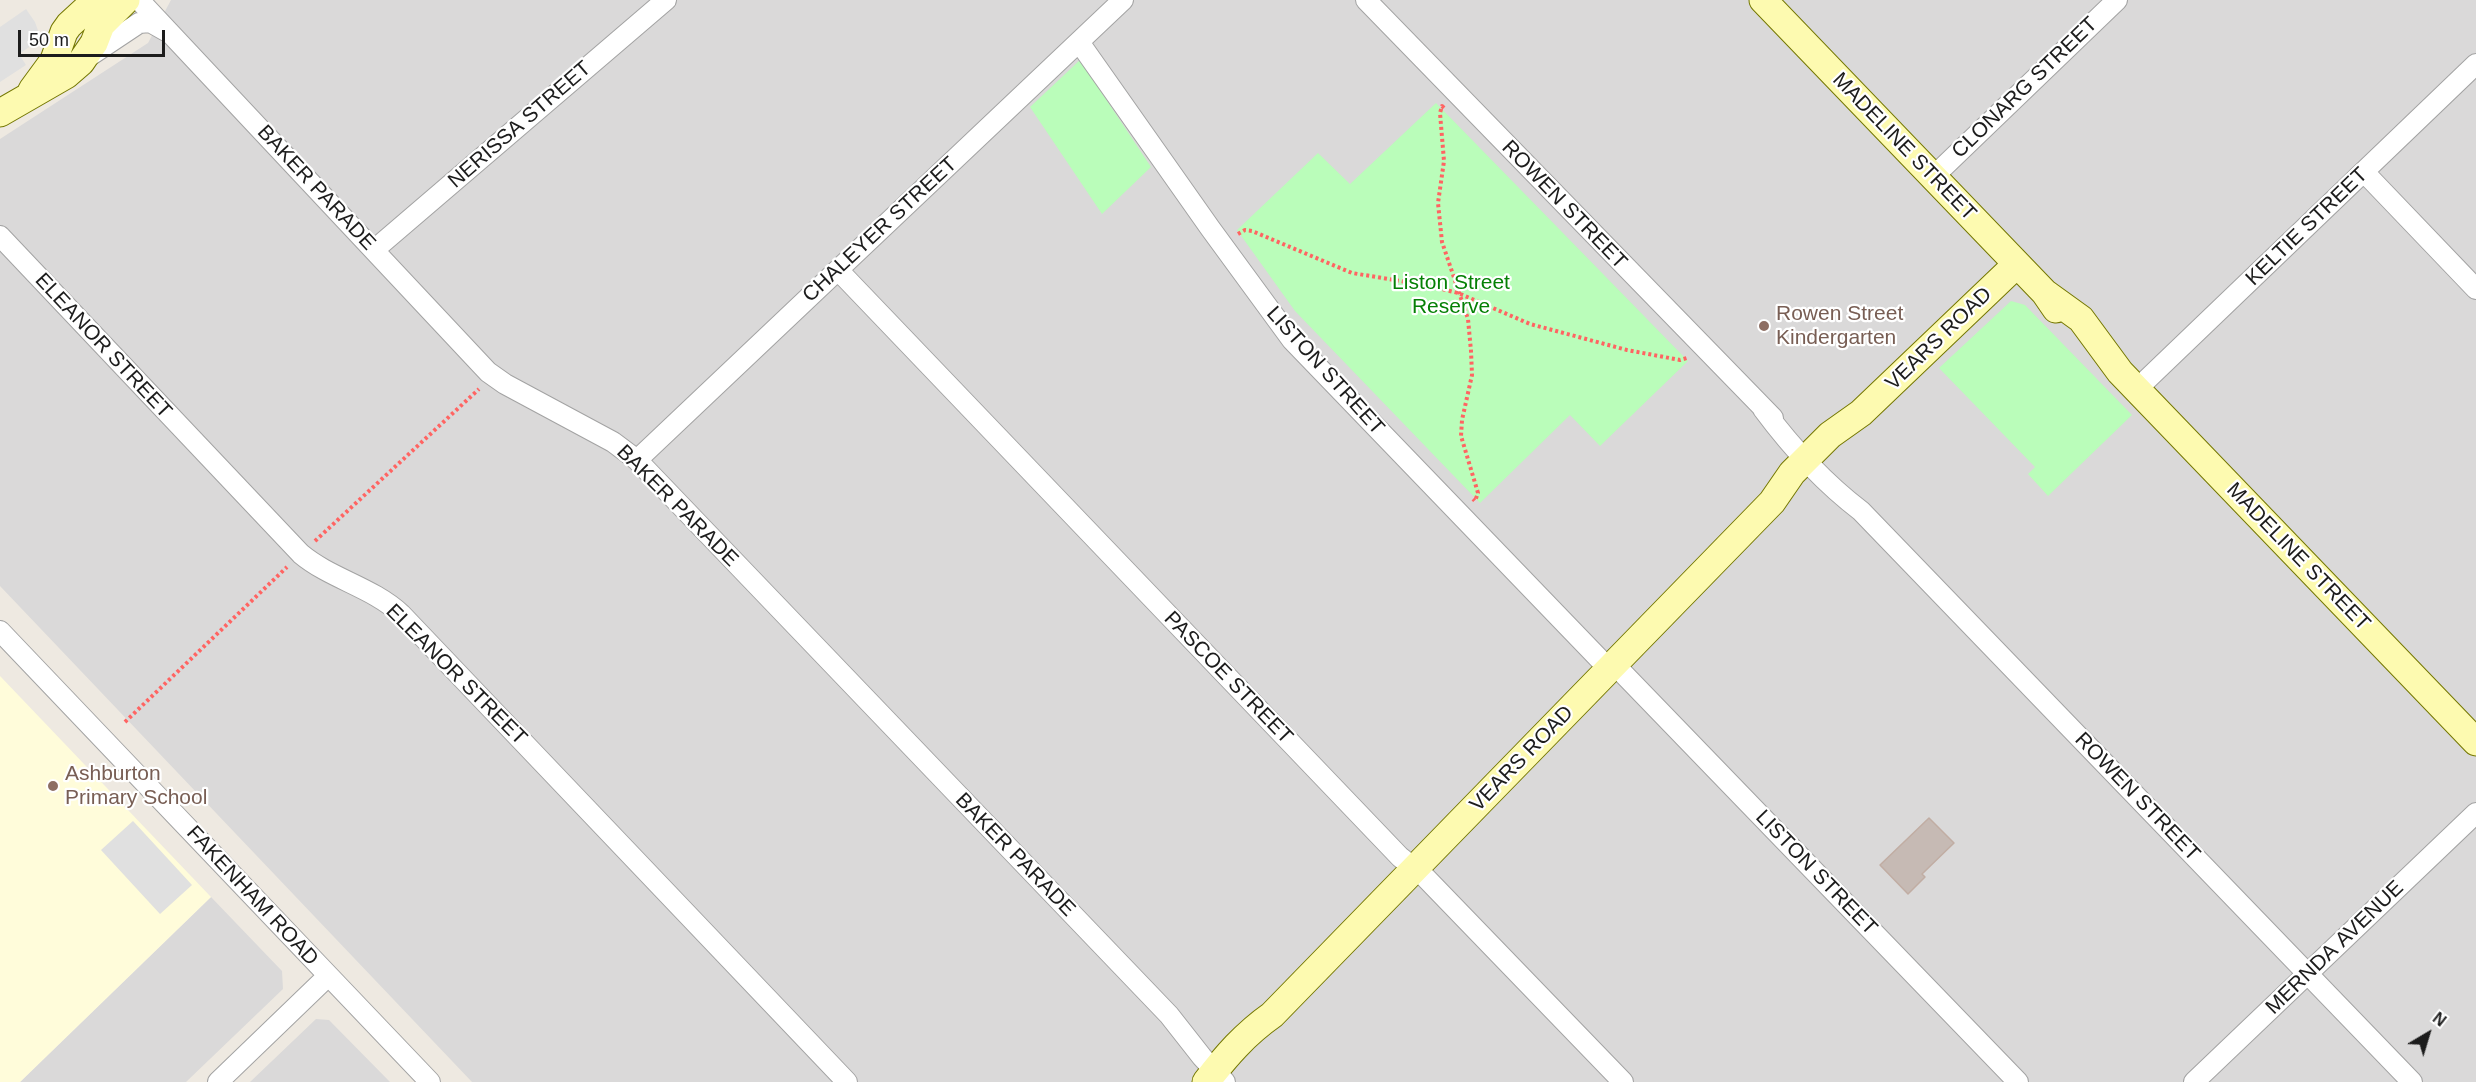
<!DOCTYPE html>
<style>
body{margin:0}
#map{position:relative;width:2476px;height:1082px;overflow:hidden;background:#eee9e1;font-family:Helvetica,sans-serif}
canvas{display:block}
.north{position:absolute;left:2398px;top:1004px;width:60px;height:60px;-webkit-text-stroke:4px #fff;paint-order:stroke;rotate:38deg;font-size:16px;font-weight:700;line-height:24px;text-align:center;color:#1c1c1c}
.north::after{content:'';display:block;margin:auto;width:21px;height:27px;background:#1c1c1c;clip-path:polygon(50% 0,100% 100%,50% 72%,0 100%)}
.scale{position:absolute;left:18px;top:30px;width:147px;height:27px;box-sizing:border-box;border:3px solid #1c1c1c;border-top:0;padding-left:8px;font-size:18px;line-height:21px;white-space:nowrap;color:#1c1c1c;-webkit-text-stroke:4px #fff;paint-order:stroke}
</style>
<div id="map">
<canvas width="2476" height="1082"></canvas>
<div class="north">N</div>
<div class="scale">50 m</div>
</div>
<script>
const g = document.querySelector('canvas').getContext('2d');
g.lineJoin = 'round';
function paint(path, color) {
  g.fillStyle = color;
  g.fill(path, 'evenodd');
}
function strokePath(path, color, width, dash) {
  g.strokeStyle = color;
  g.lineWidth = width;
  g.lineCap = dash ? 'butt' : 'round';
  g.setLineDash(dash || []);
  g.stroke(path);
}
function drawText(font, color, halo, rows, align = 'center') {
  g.font = font + ' Helvetica,sans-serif';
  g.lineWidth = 4.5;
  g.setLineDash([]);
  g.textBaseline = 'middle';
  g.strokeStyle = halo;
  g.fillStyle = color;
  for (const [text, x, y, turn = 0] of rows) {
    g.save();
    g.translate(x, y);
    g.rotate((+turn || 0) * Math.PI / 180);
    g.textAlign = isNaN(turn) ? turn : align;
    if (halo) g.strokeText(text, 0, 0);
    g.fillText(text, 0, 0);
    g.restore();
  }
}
const residential = new Path2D(`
 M171 0H2476V1082H472L0 586V139L148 43Z
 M211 897 282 971 283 989 186 1082H20Z
 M316 1019 329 1020 390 1082H250Z`);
const education = new Path2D(`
 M0 676 211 897 20 1082H0Z`);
const park = new Path2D(`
 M1080 60 1151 167 1102 214 1030 107Z
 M1436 103 1688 361 1600 446 1570 415 1480 503 1295 311 1237 230 1318 153 1350 184Z
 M2011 301 2025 305 2132 415 2048 496 2028 474 2035 467 1939 368Z`);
const parking = new Path2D(`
 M26 9 35 22 41 39 19 54 26 65 0 82V27Z
 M133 821 192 885 160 914 101 850Z`);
const building = new Path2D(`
 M1929 818 1954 843 1922 874 1925 877 1908 894 1880 865Z`);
const path = new Path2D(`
 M1444 108 1442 106 1440 113 1444 161 1438 203 1442 242 1468 319 1471 351 1472 375 1462 420 1461 436 1478 493 1475 501 1473 499
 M1238 234 1245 230 1252 231 1352 273 1425 285 1458 293 1530 324 1627 350 1680 360 1687 358
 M315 541 479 389
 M125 722 287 567`);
const street = new Path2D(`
 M139 0 488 372 505 384 613 442 637 460 1169 1015 1202 1057 1225 1082
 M1366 0 1773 418
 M1079 42 1210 228 1292 340 1609 669
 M88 57 139 23 150 22 166 31
 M2364 172 2476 289
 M1933 177 2117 0
 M0 236 301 554C331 579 372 587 401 614L847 1082
 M374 250 666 0
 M838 270 1400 857 1423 875 1623 1082
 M2137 389 2476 64
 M1763 409C1792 448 1823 482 1861 511L2412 1082
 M637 460 1123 0
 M0 631 430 1082
 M1614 664 2018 1082
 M218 1082 328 976
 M2194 1082 2476 813`);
const secondary = new Path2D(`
 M1763 0 2045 293 2056 309
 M32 90 54 60 64 32 69 25 96 0
 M0 113 66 75 81 62 94 43 101 25 126 0
 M2045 293 2081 319 2120 372 2476 742
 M1206 1082C1226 1056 1245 1034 1272 1015L1772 502 1792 473 1830 435 1861 413 2017 264`);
const markers = [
 [1764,326,6,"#8d6e63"],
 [53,786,6,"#8d6e63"]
];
const streetNames = [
 ["CLONARG STREET",2025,88,-44],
 ["NERISSA STREET",520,125,-41],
 ["MADELINE STREET",1904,147,46],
 ["BAKER PARADE",316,188,47],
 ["ROWEN STREET",1564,205,46],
 ["KELTIE STREET",2307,227,-44],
 ["CHALEYER STREET",880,230,-43],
 ["VEARS ROAD",1939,339,-44],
 ["ELEANOR STREET",103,346,47],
 ["LISTON STREET",1325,371,48],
 ["BAKER PARADE",677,506,45],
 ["MADELINE STREET",2298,557,46],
 ["ELEANOR STREET",456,675,45],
 ["PASCOE STREET",1228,678,46],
 ["VEARS ROAD",1522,759,-46],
 ["ROWEN STREET",2137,797,46],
 ["BAKER PARADE",1015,855,46],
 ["LISTON STREET",1816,873,46],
 ["FAKENHAM ROAD",252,896,47],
 ["MERNDA AVENUE",2335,948,-44]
];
const parkNames = [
 ["Liston Street",1451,283],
 ["Reserve",1451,307]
];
const educationNames = [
 ["Rowen Street",1776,314],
 ["Kindergarten",1776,338],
 ["Ashburton",65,774],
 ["Primary School",65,798]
];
paint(residential, '#dad9d9');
paint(education, '#fffcda');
paint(park, '#bafdba');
paint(parking, '#e0e0e0');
paint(building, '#c6bab4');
strokePath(building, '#c1ada3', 1.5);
strokePath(street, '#a3a3a3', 22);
strokePath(secondary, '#747700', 29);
strokePath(path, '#ff6462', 4, [3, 3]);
strokePath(street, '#fff', 20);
strokePath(secondary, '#fdfab0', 27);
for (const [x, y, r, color] of markers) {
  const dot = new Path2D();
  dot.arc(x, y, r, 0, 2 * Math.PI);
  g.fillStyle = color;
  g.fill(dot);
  strokePath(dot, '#fff', 2);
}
drawText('21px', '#1c1c1c', '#fff', streetNames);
drawText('21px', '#058005', '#fff', parkNames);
drawText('21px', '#785e54', '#fff', educationNames, 'left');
</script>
